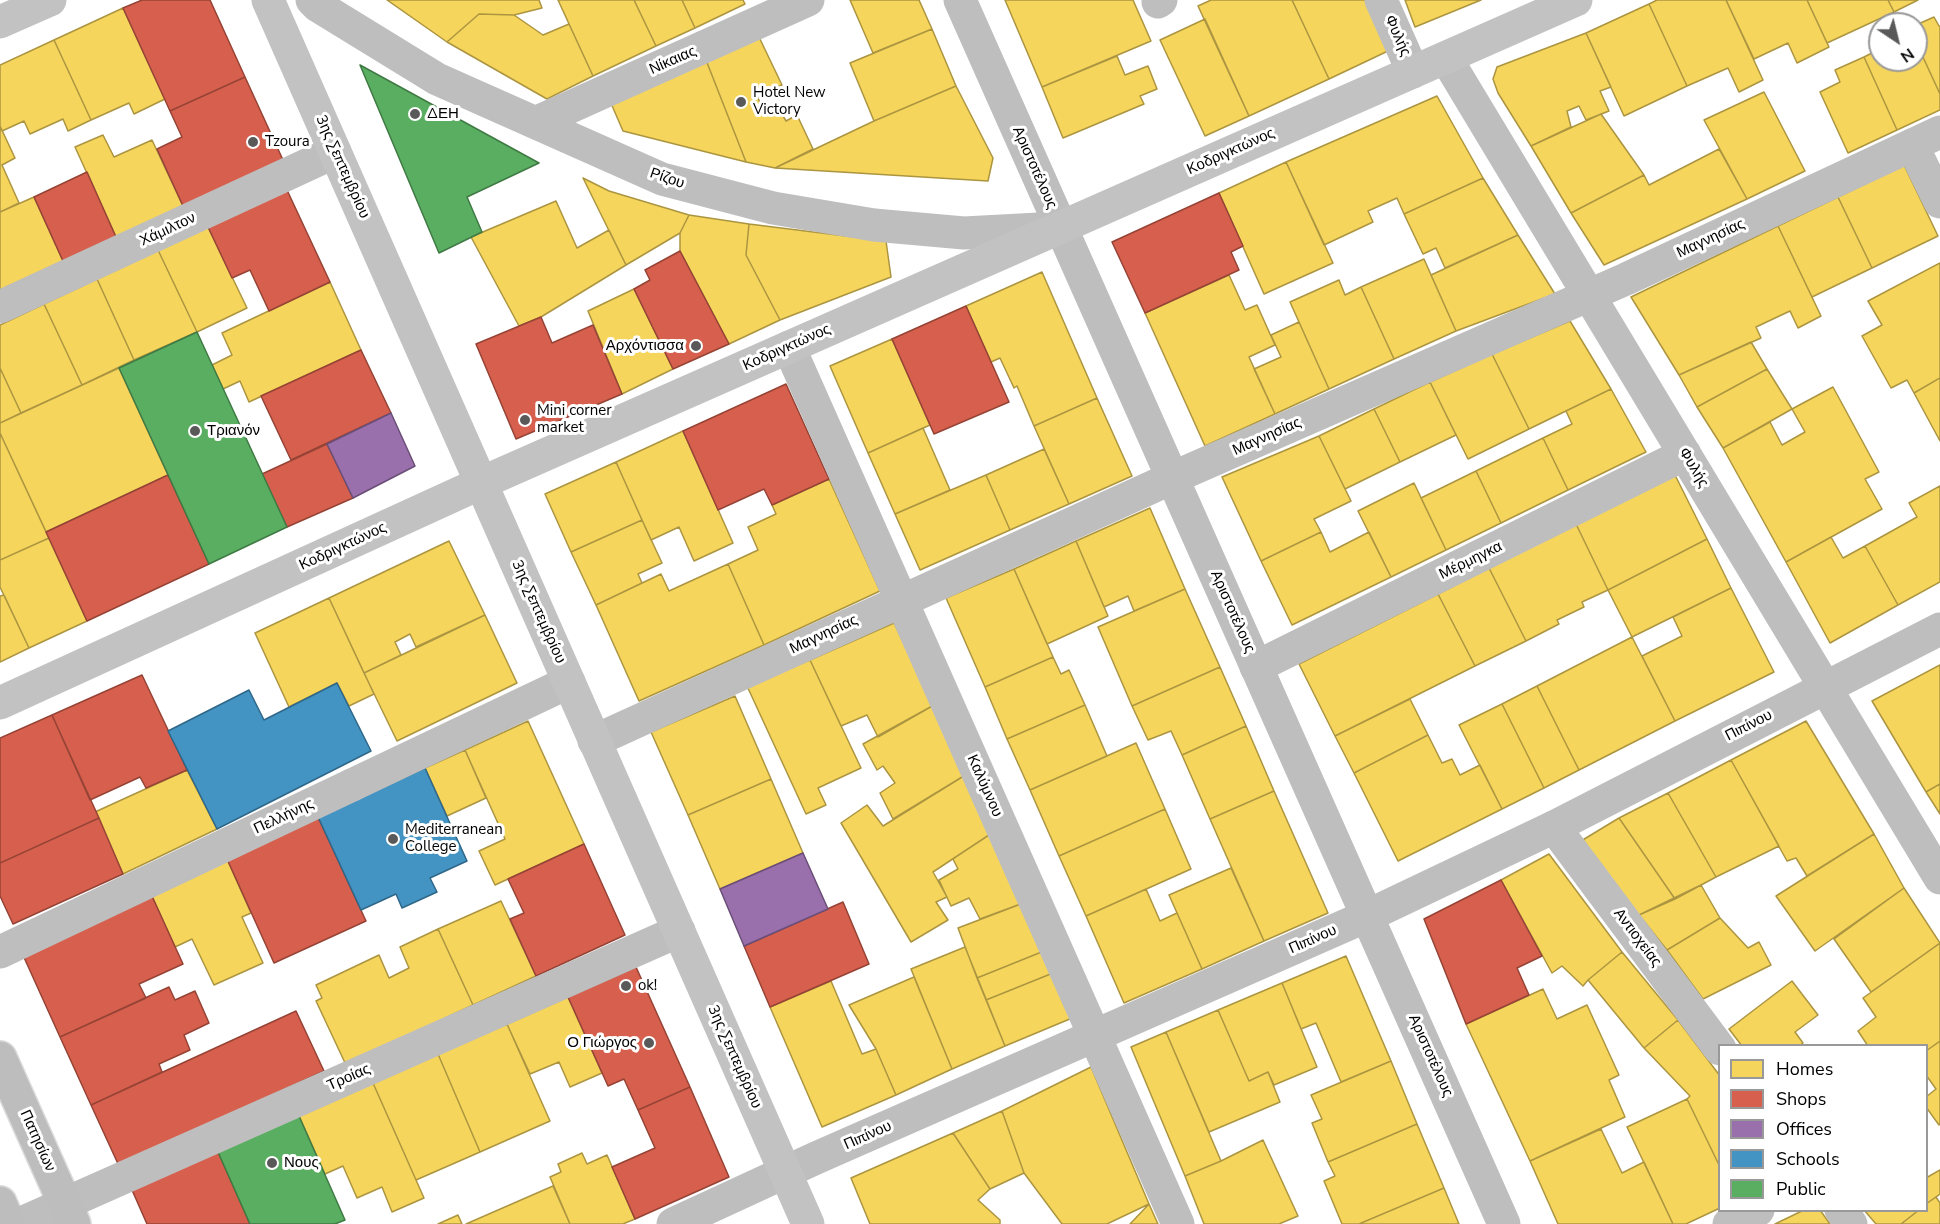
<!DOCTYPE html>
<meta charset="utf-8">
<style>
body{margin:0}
#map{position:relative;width:1940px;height:1224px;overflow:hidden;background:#fff;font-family:"Nunito Sans",sans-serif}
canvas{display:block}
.legend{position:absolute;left:1718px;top:1044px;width:210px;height:168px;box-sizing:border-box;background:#fff;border:2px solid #999;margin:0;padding:8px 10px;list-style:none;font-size:18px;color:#000}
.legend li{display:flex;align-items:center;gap:12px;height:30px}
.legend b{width:30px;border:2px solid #999}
.north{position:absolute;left:1868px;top:12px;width:60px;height:60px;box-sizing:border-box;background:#fff;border:2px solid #999;border-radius:50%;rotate:145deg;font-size:16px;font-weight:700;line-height:24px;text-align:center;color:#000}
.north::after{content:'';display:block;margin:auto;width:21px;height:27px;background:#595959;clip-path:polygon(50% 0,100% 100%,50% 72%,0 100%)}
</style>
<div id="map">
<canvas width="1940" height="1224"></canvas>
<ul class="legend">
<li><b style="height:16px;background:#f6d55c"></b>Homes</li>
<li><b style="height:16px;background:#d6604d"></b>Shops</li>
<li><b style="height:16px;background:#9970ab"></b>Offices</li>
<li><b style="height:16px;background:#4393c3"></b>Schools</li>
<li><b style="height:16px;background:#5aae61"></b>Public</li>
</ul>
<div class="north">N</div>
</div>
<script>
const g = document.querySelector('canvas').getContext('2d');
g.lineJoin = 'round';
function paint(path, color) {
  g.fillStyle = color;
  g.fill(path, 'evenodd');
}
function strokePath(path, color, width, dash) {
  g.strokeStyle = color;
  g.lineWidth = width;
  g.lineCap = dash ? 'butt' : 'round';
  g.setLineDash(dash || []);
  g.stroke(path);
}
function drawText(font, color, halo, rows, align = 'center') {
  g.font = font + ' "Nunito Sans",sans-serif';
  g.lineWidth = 6;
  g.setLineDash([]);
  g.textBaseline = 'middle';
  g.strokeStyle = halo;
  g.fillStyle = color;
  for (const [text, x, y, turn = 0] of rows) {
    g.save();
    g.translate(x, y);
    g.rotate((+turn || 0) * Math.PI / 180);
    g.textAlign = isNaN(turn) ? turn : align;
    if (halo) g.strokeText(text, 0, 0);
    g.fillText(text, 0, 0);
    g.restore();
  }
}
const homes = new Path2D(`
 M387 0H539L542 8 514 15 479 14 447 42Z
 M558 0H634L656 46 593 76Z
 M634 0H682L695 28 656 46Z
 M682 0H743L745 4 695 28Z
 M850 0H919L932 29 873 53Z
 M1005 0H1133L1151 41 1042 87Z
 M1211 0H1292L1329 79 1249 116 1198 6Z
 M1292 0H1365L1388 51 1329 79Z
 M1405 0H1481L1415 27Z
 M1657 0H1726L1763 80 1739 92 1728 68 1687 86 1649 4Z
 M1726 0H1807L1829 47 1797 63 1788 43 1754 59Z
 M1807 0H1888L1894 12 1827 43Z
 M1888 0H1918L1894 12Z
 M1649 4 1687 86 1624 116 1586 33Z
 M123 8 165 99 134 114 129 103 91 120 54 40Z
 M479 14 514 15 543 35 569 24 593 76 547 99 447 42Z
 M1934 17 1939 26H1940V94L1916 42V25Z
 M1205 19 1249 116 1205 136 1160 40Z
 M932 29 956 86 874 121 850 63Z
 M1586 33 1611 87 1600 91 1609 111 1586 120 1579 106 1567 111 1571 127 1531 146 1498 93 1493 79 1497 67Z
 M759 37 782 85 757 95 765 116 779 109 786 121 797 115 813 149 775 168 746 162 706 60Z
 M54 40 91 120 68 131 63 119 30 134 24 121 2 131 0 126V65Z
 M1916 42 1940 94V110L1897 130 1864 57 1880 49V60H1916Z
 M1117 56 1125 75 1148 66 1157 89 1140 96 1144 104 1063 138 1042 87Z
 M1864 57 1897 130 1848 153 1820 92 1840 82 1835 70Z
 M706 60 746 162 623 131 610 101Z
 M956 86 993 158 988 181 775 168 874 121Z
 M1764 92 1805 171 1747 199 1704 120Z
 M1437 96 1483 178 1404 214 1397 198 1368 211 1373 222 1324 245 1286 162Z
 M1601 114 1644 175 1571 213 1531 146Z
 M0 126 15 158 2 165 19 203 0 212Z
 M103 135 114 157 152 140 183 206 116 237 75 147Z
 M1719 149 1747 199 1604 265 1571 213 1644 175 1649 185Z
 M1286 162 1333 263 1264 294 1219 193Z
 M1904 165 1938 236 1872 268 1838 197Z
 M583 178 609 191 689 215 680 233 626 265Z
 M1483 178 1518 235 1445 268 1436 248 1423 254 1404 214Z
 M34 197 63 261 0 290V212Z
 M1838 197 1872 268 1812 297 1778 226Z
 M556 201 577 248 609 230 626 265 541 317 519 326 471 237Z
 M689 215 749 224 746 255 780 320 729 344 680 251V233Z
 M749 224 886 241 891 277 780 320 746 255Z
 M1778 226 1821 316 1798 328 1790 311 1756 327 1761 338 1679 375 1631 297Z
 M208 227 247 308 197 332 158 250Z
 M1518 235 1555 294 1456 331 1431 275Z
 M158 250 197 332 134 360 97 279Z
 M1424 259 1456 331 1394 359 1361 287Z
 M1940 263V378L1914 393 1907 380 1891 388 1862 336 1882 325 1868 301Z
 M1042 272 1097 398 1034 426 1017 386 1014 388 1000 358 991 362 966 306Z
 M1229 275 1245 310 1257 305 1275 345 1249 357 1275 414 1205 446 1145 313Z
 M97 279 134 360 82 385 44 304Z
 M1339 280 1345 295 1361 287 1394 359 1329 389 1290 302Z
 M330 282 361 350 249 402 240 381 223 389 212 365 232 355 222 333Z
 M634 289 673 369 622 394 588 311Z
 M44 304 82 385 21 413 0 368V325Z
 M1570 321 1611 389 1529 429 1492 354Z
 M1299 322 1329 389 1275 414 1254 369 1281 357 1271 335Z
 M892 339 930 425 868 453 830 366Z
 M1751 342 1767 369 1697 407 1679 375Z
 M1492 354 1529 429 1468 459 1430 382Z
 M0 368 21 413 0 423Z
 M119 368 168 475 46 532 0 433V423Z
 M1767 369 1792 409 1723 448 1697 407Z
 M1940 378V441L1914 393Z
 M1430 382 1456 435 1400 462 1374 409Z
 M1833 387 1879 472 1865 479 1882 509 1786 562 1723 448 1770 422 1782 445 1805 432 1792 409Z
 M1611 389 1646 452 1568 490 1543 438 1572 424 1566 411Z
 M1097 398 1132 476 1069 504 1034 426Z
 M1374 409 1400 462 1345 489 1319 436Z
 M923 428 950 490 895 514 868 453Z
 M683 431 733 543 694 561 679 527 651 540 616 462Z
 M0 433 49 538 0 560Z
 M1319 436 1351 501 1314 519 1321 532 1261 561 1222 477Z
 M1543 438 1568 490 1501 523 1476 471Z
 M1044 449 1069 504 1010 530 986 475Z
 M616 462 642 520 571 552 545 494Z
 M1476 471 1501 523 1446 550 1421 498Z
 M986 475 1010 530 920 570 895 514Z
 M1675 475 1707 539 1608 590 1576 524Z
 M829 479 880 591 764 645 728 564 758 550 748 527 776 514 772 505Z
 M1414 483 1446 550 1391 577 1358 511Z
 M1940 486V582L1898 605 1865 546 1917 517 1909 503Z
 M1150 508 1185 589 1134 611 1128 596 1104 607 1076 541Z
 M642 520 662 563 638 574 642 583 596 605 571 552Z
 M1576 524 1608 590 1582 602 1584 607 1557 620 1559 624 1526 641 1489 568Z
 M1321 532 1330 552 1369 532 1391 577 1292 625 1261 561Z
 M1831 537 1843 558 1865 546 1898 605 1830 643 1786 562Z
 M49 538 87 621 29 648 0 587V560Z
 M1707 539 1731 588 1632 637 1608 590Z
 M449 541 485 615 416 647 410 634 395 642 401 655 364 673 329 598Z
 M1076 541 1108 616 1047 644 1014 569Z
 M728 564 764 645 639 701 596 605 661 574 669 591Z
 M1489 568 1526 641 1475 666 1438 594Z
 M1014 569 1053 657 985 687 946 598Z
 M1731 588 1774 672 1675 721 1642 656 1682 636 1673 617Z
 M1185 589 1220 667 1132 706 1098 627Z
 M1438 594 1475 666 1335 736 1299 664Z
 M4 595 29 648 0 662V596Z
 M329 598 374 694 349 706 337 683 289 707 255 633Z
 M485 615 517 683 397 741 364 673Z
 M894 623 934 705 878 737 867 715 841 726 810 660Z
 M1632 637 1675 721 1579 770 1537 686Z
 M1053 657 1061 674 1069 670 1085 705 1007 739 985 687Z
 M810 660 861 768 818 788 826 805 806 814 747 686Z
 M1940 665V784L1926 792 1872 701Z
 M1220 667 1246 726 1182 755 1171 731 1148 740 1132 706Z
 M1537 686 1579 770 1544 788 1502 704Z
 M735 696 771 779 688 815 651 732Z
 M1410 699 1428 735 1354 773 1335 736Z
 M1502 704 1544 788 1502 809 1459 725Z
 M934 705 967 774 893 819 880 793 895 783 883 766 877 770 863 744Z
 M1085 705 1107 756 1030 790 1007 739Z
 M528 721 584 844 495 885 479 851 505 839 465 750Z
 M1806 721 1874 834 1807 876 1796 858 1787 861 1731 760Z
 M1246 726 1274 791 1210 819 1182 755Z
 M1428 735 1442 763 1452 759 1460 775 1480 765 1502 809 1398 861 1354 773Z
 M1136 743 1165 809 1059 856 1030 790Z
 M465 750 486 798 447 816 425 768Z
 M1731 760 1779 846 1716 877 1668 793Z
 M187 770 217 829 123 874 95 812Z
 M967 774 995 831 933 872 947 897 936 902 948 920 911 942 841 823 867 805 883 826Z
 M771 779 803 853 720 889 688 815Z
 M1940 784V814L1926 792Z
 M1274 791 1328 913 1264 941 1210 819Z
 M1668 793 1716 877 1675 899 1619 818Z
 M1165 809 1191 869 1086 916 1059 856Z
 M1619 818 1675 899 1639 915 1581 841Z
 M995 831 1026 902 980 919 969 898 951 906 939 880 958 869 953 859Z
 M1874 834 1904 888 1815 951 1776 896Z
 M1549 854 1622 952 1588 980 1583 986 1562 966 1552 973 1501 880Z
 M227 859 251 913 242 917 263 963 214 985 192 939 175 947 151 894Z
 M1231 868 1264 941 1202 969 1169 895Z
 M1701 885 1720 918 1667 950 1639 915Z
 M1904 888 1940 943 1871 992 1834 939Z
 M1146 889 1160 921 1177 913 1202 969 1124 1003 1086 916Z
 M501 901 536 976 473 1005 438 929Z
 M1026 902 1049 949 977 978 958 928Z
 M1720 918 1748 948 1759 942 1771 965 1703 999 1667 950Z
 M438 929 473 1005 346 1065 316 1001 322 998 316 985 379 955 389 978 409 968 400 947Z
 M1940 943V1041L1926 1051V1046H1868L1858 1031 1876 1017 1863 998Z
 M965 947 1005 1046 952 1069 911 969Z
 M1049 949 1058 971 986 1000 977 978Z
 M1622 952 1678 1020 1644 1048 1588 980Z
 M1346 956 1391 1061 1341 1082 1316 1023 1301 1029 1282 983Z
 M1058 971 1077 1016 1005 1046 986 1000Z
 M914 977 952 1069 896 1095 876 1049 849 1005Z
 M831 981 862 1054 876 1049 896 1095 822 1127 770 1007Z
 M1792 981 1818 1015 1795 1032 1803 1043 1799 1046H1742L1729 1029Z
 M1282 983 1317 1067 1274 1085 1268 1072 1249 1081 1218 1010Z
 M1543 989 1557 1019 1587 1005 1619 1075 1609 1080 1625 1117 1530 1161 1466 1024Z
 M568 997 602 1073 570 1087 559 1062 530 1074 507 1024Z
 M1218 1010 1249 1081 1268 1072 1280 1102 1209 1132 1166 1032Z
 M1678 1020 1720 1076V1167L1687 1099 1690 1096 1644 1048Z
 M507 1024 550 1121 480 1152 438 1054Z
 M1166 1032 1221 1161 1185 1176 1131 1047Z
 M1940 1041V1124L1939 1125 1926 1107V1097L1936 1089 1926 1075V1051Z
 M438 1054 480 1152 416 1180 373 1083Z
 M1391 1061 1417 1124 1328 1162 1312 1123 1322 1119 1311 1095Z
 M1091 1067 1149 1204 1107 1224H1062L1024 1173 1002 1111Z
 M373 1083 424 1198 392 1212 382 1187 357 1198 343 1166 325 1174 299 1116Z
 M1687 1099 1720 1167V1208L1686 1224H1673L1627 1127Z
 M1002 1111 1024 1173 990 1189 953 1133Z
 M1417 1124 1444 1188 1359 1224H1342L1324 1181 1335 1176 1328 1162Z
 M1601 1129 1622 1173 1644 1162 1673 1224H1558L1530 1161Z
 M953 1133 990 1189 978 1200 1000 1220V1224H870L851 1178Z
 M1263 1140 1298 1216 1279 1224H1204L1185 1176 1221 1161Z
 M582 1153 587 1164 607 1155 635 1219 623 1224H570L550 1177 561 1172 558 1164Z
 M1940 1170V1194L1926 1204V1178Z
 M553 1186 570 1224H466Z
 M1444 1188 1459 1224H1359Z
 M1936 1197 1940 1203V1224H1901L1919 1210H1926V1204Z
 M1149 1204 1158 1224H1130Z
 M1804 1210H1820L1830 1224H1775Z
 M1864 1210H1919L1901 1224H1876Z
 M458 1215 462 1224H438Z`);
const shops = new Path2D(`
 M142 0H210L245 77 170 111 123 8Z
 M245 77 283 160 183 206 157 149 182 137 170 111Z
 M87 172 116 237 63 261 34 197Z
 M287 190 330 282 269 311 250 270 232 278 208 227Z
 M1219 193 1243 246 1231 252 1239 270 1145 313 1112 242Z
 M680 251 729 344 673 369 634 289 650 280 645 270Z
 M966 306 1009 402 934 434 892 339Z
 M541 317 552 343 593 325 622 394 516 439 476 344Z
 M361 350 391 413 291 460 261 396Z
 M786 384 829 479 772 505 764 489 718 510 683 431Z
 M327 444 353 498 287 527 262 474Z
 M168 475 209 564 87 621 46 532Z
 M142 675 187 770 146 788 140 777 90 800 52 715Z
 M52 715 99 818 0 863V738Z
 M318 817 366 921 274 963 227 859Z
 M99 818 123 874 13 924 0 896V863Z
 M584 844 625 935 536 976 510 919 524 913 508 879Z
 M1501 880 1542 956 1517 968 1529 995 1466 1024 1424 919Z
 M151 894 183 964 139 984 146 998 60 1037 22 953Z
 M843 902 869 964 770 1007 744 946Z
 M636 967 690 1087 638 1110 624 1079 608 1086 568 997Z
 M169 987 175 1000 195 991 209 1023 184 1035 190 1050 159 1064 162 1072 91 1105 60 1037Z
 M296 1011 324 1071 119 1166 91 1105Z
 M690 1087 729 1177 635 1219 612 1167 655 1148 638 1110Z
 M218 1152 250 1224H147L132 1190Z`);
const offices = new Path2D(`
 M391 413 415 466 353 498 327 444Z
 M803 853 828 909 744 946 720 889Z`);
const schools = new Path2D(`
 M337 683 371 751 217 829 168 731 249 690 264 720Z
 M425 768 467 861 430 878 437 892 402 908 396 894 361 910 318 817Z`);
const public = new Path2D(`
 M360 65 539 163 467 197 482 232 439 253Z
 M197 332 287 527 209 564 119 368Z
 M299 1116 345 1220 335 1224H250L218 1152Z`);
const pedestrian = new Path2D(`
 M1158 2 1161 0
 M1912 145 1940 202
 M0 952 352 785`);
const minor = new Path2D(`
 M312 0 318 6 437 79 662 179 773 208 874 225 964 233 1058 228
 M1381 0 1413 72
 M1446 58 1940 878
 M537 122 808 0
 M0 307 335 152
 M789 347 1178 1224
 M1256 667 1685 454
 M594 741 1172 478 1626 279 1940 132
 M352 785 569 682
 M1554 827 1720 1049
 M1841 1210 1851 1224
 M19 1224 679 931
 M1729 1224 1758 1210`);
const tertiary = new Path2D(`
 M960 0 1504 1224
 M673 1224 816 1158 1367 916 1554 827 1940 629`);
const secondary = new Path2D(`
 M268 0 808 1224
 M0 22 50 0
 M0 703 481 483 1576 0`);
const primary = new Path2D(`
 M0 1058 74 1224
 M0 1203 9 1224`);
const markers = [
 [741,102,6,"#595959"],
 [415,114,6,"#595959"],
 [253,142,6,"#595959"],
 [696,346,6,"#595959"],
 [525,420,6,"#595959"],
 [195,431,6,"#595959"],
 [393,839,6,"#595959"],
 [626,986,6,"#595959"],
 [649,1043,6,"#595959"],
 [272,1163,6,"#595959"]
];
const streetNames = [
 ["Φυλής",1397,36,66],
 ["Νίκαιας",673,61,-24],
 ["Κοδριγκτώνος",1231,152,-24],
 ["3ης Σεπτεμβρίου",342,167,66],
 ["Αριστοτέλους",1034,168,66],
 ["Ρίζου",667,179,19],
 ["Χάμιλτον",168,230,-25],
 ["Μαγνησίας",1711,239,-25],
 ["Κοδριγκτώνος",787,348,-24],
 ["Μαγνησίας",1267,437,-24],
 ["Φυλής",1693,468,59],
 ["Κοδριγκτώνος",343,547,-25],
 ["Μέρμηγκα",1471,561,-26],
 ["3ης Σεπτεμβρίου",538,612,66],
 ["Αριστοτέλους",1232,612,66],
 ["Μαγνησίας",824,635,-25],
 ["Πιπίνου",1749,726,-27],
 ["Καλύμνου",984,786,66],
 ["Πελλήνης",284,817,-25],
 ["Αντιοχείας",1637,938,53],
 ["Πιπίνου",1313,940,-24],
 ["Αριστοτέλους",1430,1056,66],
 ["3ης Σεπτεμβρίου",734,1057,66],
 ["Τροίας",349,1078,-24],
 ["Πιπίνου",868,1136,-24],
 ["Πατησίων",37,1141,66]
];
const poiNames = [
 ["Hotel New",753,93],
 ["Victory",753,110],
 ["ΔΕΗ",427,114],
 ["Tzoura",265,142],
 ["Αρχόντισσα",684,346,"right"],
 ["Mini corner",537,411],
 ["market",537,428],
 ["Τριανόν",207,431],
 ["Mediterranean",405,830],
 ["College",405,847],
 ["ok!",638,986],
 ["Ο Γιώργος",637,1043,"right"],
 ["Νους",284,1163]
];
paint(homes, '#f6d55c');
strokePath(homes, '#ac9540', 1.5);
paint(shops, '#d6604d');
strokePath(shops, '#964336', 1.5);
paint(offices, '#9970ab');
strokePath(offices, '#6b4e78', 1.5);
paint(schools, '#4393c3');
strokePath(schools, '#2f6788', 1.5);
paint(public, '#5aae61');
strokePath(public, '#3f7a44', 1.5);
strokePath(primary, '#dbdbdb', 36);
strokePath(pedestrian, '#bebebe', 33);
strokePath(minor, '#bebebe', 33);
strokePath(tertiary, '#bebebe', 33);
strokePath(secondary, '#c2c2c2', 33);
strokePath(primary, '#bdbdbd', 33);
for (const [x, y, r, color] of markers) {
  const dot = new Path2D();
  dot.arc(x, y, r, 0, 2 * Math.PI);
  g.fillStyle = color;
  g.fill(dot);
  strokePath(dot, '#fff', 2);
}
drawText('15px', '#000', '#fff', streetNames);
drawText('15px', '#000', '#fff', poiNames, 'left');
</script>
